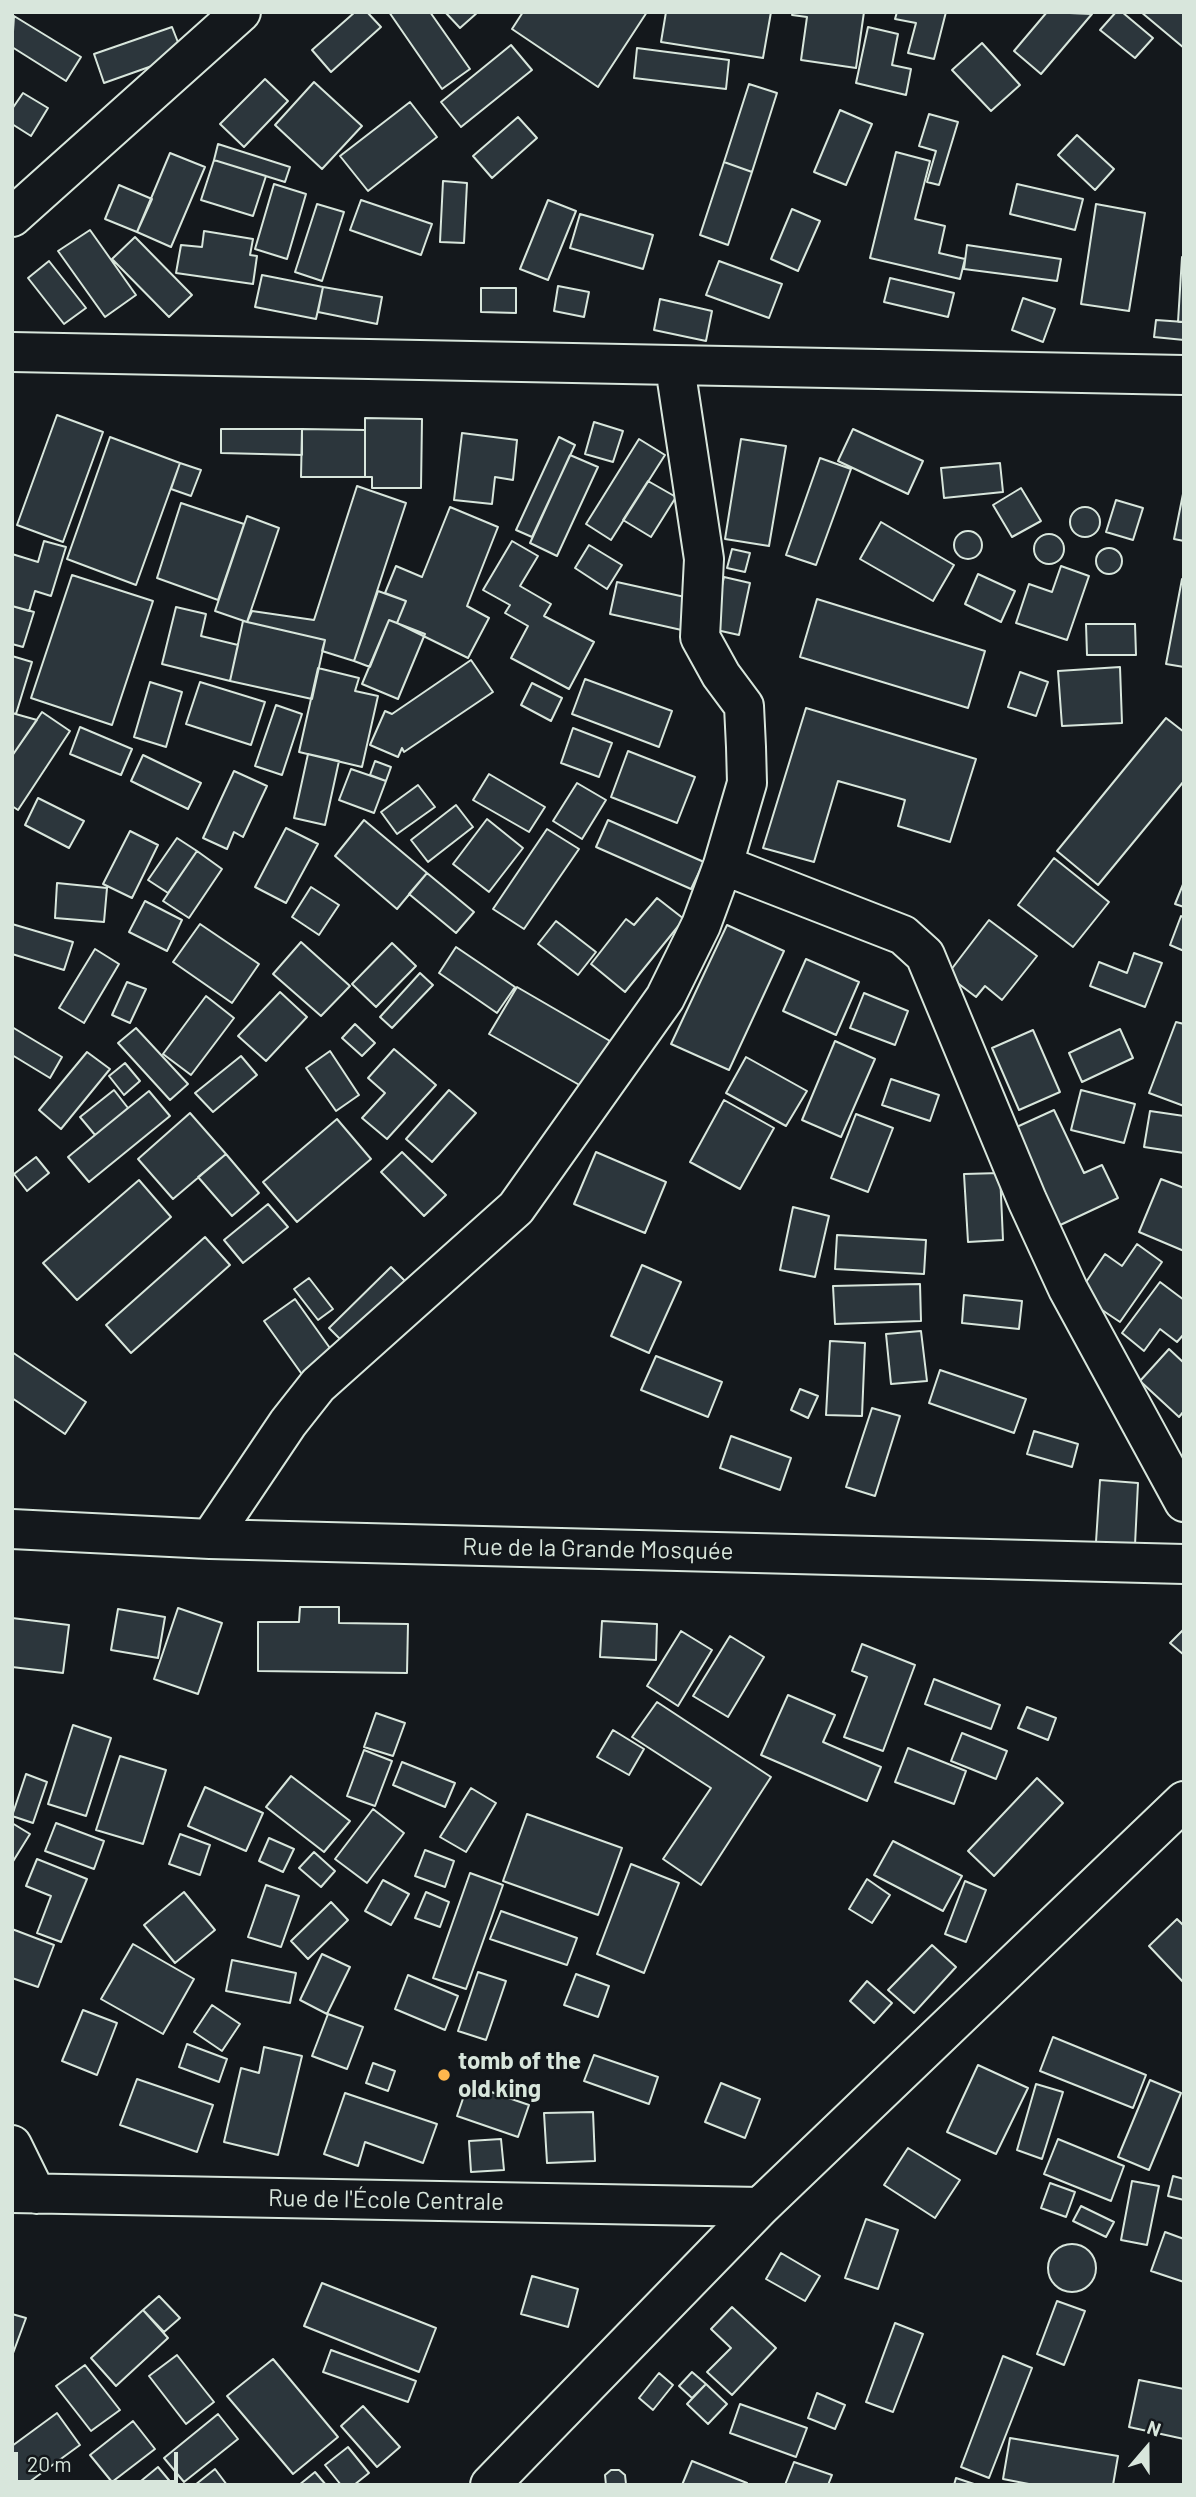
<!DOCTYPE html>
<meta charset="utf-8">
<style>
body{margin:0}
#map{position:relative;width:1196px;height:2497px;overflow:hidden;background:#14181c;font-family:Barlow,sans-serif}
canvas{display:block}
.frame{position:absolute;inset:0;border:14px solid #d8e6dc;pointer-events:none}
.north{position:absolute;left:1112px;top:2413px;width:70px;height:70px;-webkit-text-stroke:5px #14181c;paint-order:stroke;rotate:20deg;font-size:19px;font-weight:700;line-height:28px;text-align:center;color:#d8e6dc}
.north::after{content:'';display:block;margin:auto;width:24px;height:32px;background:#d8e6dc;clip-path:polygon(50% 0,100% 100%,50% 72%,0 100%)}
.scale{position:absolute;left:14px;top:2452px;width:164px;height:32px;box-sizing:border-box;border:4px solid #d8e6dc;border-top:0;padding-left:9px;font-size:21px;line-height:24px;white-space:nowrap;color:#d8e6dc;-webkit-text-stroke:5px #14181c;paint-order:stroke}
</style>
<div id="map">
<canvas width="1196" height="2497"></canvas>
<div class="frame"></div>
<div class="north">N</div>
<div class="scale">20 m</div>
</div>
<script>
const g = document.querySelector('canvas').getContext('2d');
g.lineJoin = 'round';
function paint(path, color) {
  g.fillStyle = color;
  g.fill(path, 'evenodd');
}
function strokePath(path, color, width, dash) {
  g.strokeStyle = color;
  g.lineWidth = width;
  g.lineCap = dash ? 'butt' : 'round';
  g.setLineDash(dash || []);
  g.stroke(path);
}
function drawText(font, color, halo, rows, align = 'center') {
  g.font = font + ' Barlow,sans-serif';
  g.lineWidth = 5;
  g.setLineDash([]);
  g.textBaseline = 'middle';
  g.strokeStyle = halo;
  g.fillStyle = color;
  for (const [text, x, y, turn = 0] of rows) {
    g.save();
    g.translate(x, y);
    g.rotate((+turn || 0) * Math.PI / 180);
    g.textAlign = isNaN(turn) ? turn : align;
    if (halo) g.strokeText(text, 0, 0);
    g.fillText(text, 0, 0);
    g.restore();
  }
}
const building = new Path2D(`
 M355 12H367L381 27 331 72 312 50Z
 M389 12H430L470 69 442 89Z
 M445 12H478L460 28Z
 M523 12H647L598 87 512 29Z
 M666 12H771L763 58 661 42Z
 M793 12H864L856 68 801 60 807 17 792 15Z
 M897 12H946L934 59 908 53 916 23 895 19Z
 M1047 12 1092 14 1041 74 1014 51Z
 M1116 12H1122L1153 38 1135 58 1100 30Z
 M1141 12H1184V48Z
 M14 16 81 57 66 81 12 47Z
 M172 27 183 55 104 83 94 54Z
 M868 27 898 34 892 65 911 69 906 95 856 83Z
 M982 43 1020 85 991 111 952 70Z
 M511 45 532 70 461 127 441 102Z
 M637 48 729 60 726 89 634 78Z
 M265 79 288 101 244 147 220 124Z
 M314 82 362 126 322 169 275 125Z
 M749 84 777 93 752 172 724 162Z
 M23 93 48 108 31 136 12 124V109Z
 M410 102 437 137 368 191 340 156Z
 M840 110 872 124 846 185 814 172Z
 M929 114 958 122 939 185 927 182 936 151 919 146Z
 M518 117 537 138 492 178 473 156Z
 M1077 135 1114 169 1095 190 1058 155Z
 M218 144 290 167 285 182 214 160Z
 M896 152 930 161 915 219 945 226 939 253 965 259 960 279 870 258Z
 M170 153 205 167 171 247 137 232Z
 M214 160 266 176 253 216 201 200Z
 M724 162 752 172 728 245 700 235Z
 M443 181 467 183 464 243 440 242Z
 M274 184 306 194 287 259 255 249Z
 M1017 184 1083 199 1075 230 1010 214Z
 M119 185 152 199 137 232 105 219Z
 M361 200 432 224 421 255 350 230Z
 M548 200 576 211 548 280 520 269Z
 M317 204 344 212 322 281 295 272Z
 M1096 204 1145 213 1129 311 1081 304Z
 M792 209 820 221 798 271 771 259Z
 M580 214 653 235 643 269 570 248Z
 M90 230 136 295 105 317 58 251Z
 M204 231 253 239 250 255 257 256 253 284 176 273 181 245 202 247Z
 M135 237 192 295 169 317 112 259Z
 M967 245 1061 259 1057 281 964 269Z
 M1182 257H1184V322H1178Z
 M49 261 86 308 64 324 28 278Z
 M719 261 782 284 769 318 706 295Z
 M262 275 323 287 316 319 255 307Z
 M890 278 954 293 948 317 884 302Z
 M558 286 589 292 584 317 554 311Z
 M323 287 382 297 377 324 318 312Z
 M481 288H516V313L481 312Z
 M1023 298 1055 309 1043 342 1012 330Z
 M660 299 712 311 706 341 654 330Z
 M1156 320 1184 322V340L1154 337Z
 M57 415 103 432 63 542 17 525Z
 M365 418 422 419 421 488H372V477H365Z
 M594 422 623 431 613 462 585 454Z
 M221 429H302V455L221 453Z
 M302 429 365 430V477H301Z
 M853 429 923 461 908 494 838 461Z
 M462 433 517 440 513 480 495 477 492 504 454 500Z
 M110 437 180 463 136 585 67 559Z
 M559 437 575 445 532 537 516 530Z
 M639 439 665 455 611 540 586 524Z
 M741 439 786 446 769 546 725 539Z
 M570 455 598 467 557 556 530 543Z
 M820 458 851 469 816 565 786 555Z
 M180 463 201 470 191 496 171 489Z
 M1000 463 1003 492 944 498 941 468Z
 M648 481 676 497 651 537 623 520Z
 M357 486 406 503 354 661 322 651 325 640 247 622 252 611 314 620Z
 M1021 488 1041 521 1012 537 993 505Z
 M1183 494H1184V541L1174 539Z
 M1116 500 1143 508 1133 540 1106 532Z
 M181 503 244 524 218 600 157 578Z
 M450 507 498 527 467 606 489 618 468 658 397 623 406 601 385 593 396 566 422 577Z
 M1070 522a15 15 0 1 1 30 0a15 15 0 1 1-30 0Z
 M247 516 279 528 247 622 215 611Z
 M881 522 954 565 933 601 860 559Z
 M954 545a14 14 0 1 1 28 0a14 14 0 1 1-28 0Z
 M1034 549a15 15 0 1 1 30 0a15 15 0 1 1-30 0Z
 M44 541 66 547 51 596 35 591 29 611 12 606V554L38 562Z
 M512 541 538 556 520 586 551 604 544 616 594 642 569 689 511 658 528 626 505 613 510 605 483 590Z
 M589 545 622 565 607 589 575 568Z
 M1096 561a13 13 0 1 1 26 0a13 13 0 1 1-26 0Z
 M732 549 750 553 745 572 727 568Z
 M1061 566 1089 576 1067 640 1016 623 1029 584 1052 592Z
 M978 574 1015 591 1001 622 965 604Z
 M72 575 153 601 112 725 31 698Z
 M724 577 750 583 739 635 712 629Z
 M1182 579H1184V667L1166 664Z
 M617 582 694 599 686 631 610 614Z
 M378 591 406 601 397 623 389 620 370 667 354 661Z
 M817 599 985 651 968 708 800 657Z
 M12 606 34 612 23 647 12 644Z
 M176 607 206 614 201 636 238 645 230 681 162 664Z
 M389 620 425 634 398 699 362 684Z
 M243 621 325 640 312 699 230 681Z
 M1086 624H1135L1136 655H1087Z
 M12 656 32 662 16 714 12 713Z
 M471 660 493 692 404 752 402 748 398 757 370 745 385 711 392 714Z
 M1120 667 1122 723 1062 726 1058 671Z
 M318 668 359 678 355 691 378 696 362 767 299 752Z
 M1020 672 1048 682 1036 716 1008 707Z
 M585 679 672 711 659 747 572 714Z
 M150 682 182 692 166 747 134 737Z
 M200 682 265 702 251 745 186 724Z
 M532 683 562 698 551 721 521 705Z
 M276 705 302 714 282 775 255 766Z
 M806 708 976 759 950 842 898 826 905 800 838 781 814 862 763 848Z
 M42 712 70 731 18 810 12 806V756Z
 M12 713 37 720 12 756Z
 M1166 718 1184 732V781L1098 885 1057 851Z
 M80 727 132 749 121 775 70 754Z
 M573 728 612 743 599 777 561 763Z
 M628 751 695 777 677 823 611 797Z
 M308 754 339 761 325 825 294 818Z
 M143 755 201 783 188 809 131 781Z
 M375 761 391 767 386 781 370 775Z
 M351 769 386 781 374 813 339 800Z
 M234 771 267 786 243 837 234 832 227 849 203 838Z
 M489 774 545 807 529 832 473 800Z
 M577 783 606 800 582 839 553 821Z
 M418 785 435 807 397 834 381 812Z
 M38 798 84 821 69 848 25 825Z
 M456 805 473 827 428 862 411 840Z
 M487 819 523 848 489 892 453 864Z
 M364 820 427 873 397 909 335 856Z
 M608 820 704 862 691 889 596 847Z
 M286 828 318 844 286 903 255 887Z
 M547 829 579 849 524 929 493 909Z
 M130 831 158 845 132 898 103 884Z
 M177 838 197 851 168 893 148 880Z
 M197 851 222 869 189 918 163 901Z
 M1054 858 1109 902 1073 947 1018 905Z
 M427 873 474 912 456 933 409 894Z
 M1184 882V907L1175 904Z
 M57 883 107 888 104 922 55 918Z
 M311 887 339 905 319 935 292 917Z
 M657 898 684 919 625 992 591 964 626 919 634 925Z
 M145 901 182 920 167 951 129 932Z
 M1181 916 1184 918V951L1170 945Z
 M989 920 1037 956 1002 1000 985 986 976 997 947 975Z
 M556 921 596 952 578 975 538 944Z
 M12 924 73 942 64 970 12 954Z
 M200 924 259 964 232 1003 173 962Z
 M727 925 784 951 729 1070 671 1044Z
 M301 942 350 986 321 1016 273 974Z
 M392 943 416 966 376 1007 352 984Z
 M456 947 515 987 497 1013 439 973Z
 M95 949 119 964 84 1023 59 1008Z
 M1134 953 1162 963 1145 1007 1090 986 1099 962 1127 973Z
 M806 959 859 982 836 1035 783 1011Z
 M420 973 433 985 392 1028 380 1017Z
 M127 982 146 989 130 1023 112 1015Z
 M517 987 610 1041 583 1087 489 1034Z
 M280 992 307 1017 266 1061 238 1036Z
 M864 993 908 1011 895 1045 850 1028Z
 M206 996 234 1018 191 1075 163 1054Z
 M1176 1022 1184 1024V1106L1149 1093Z
 M355 1024 375 1043 362 1056 342 1038Z
 M12 1027 62 1057 50 1078 12 1055Z
 M136 1028 188 1084 170 1100 118 1043Z
 M1120 1029 1133 1058 1082 1082 1069 1053Z
 M1033 1030 1060 1092 1019 1110 992 1048Z
 M835 1041 875 1059 841 1137 802 1120Z
 M394 1049 436 1085 387 1139 362 1118 385 1093 368 1078Z
 M330 1051 359 1095 336 1111 306 1068Z
 M87 1052 110 1069 61 1129 39 1110Z
 M241 1056 257 1075 213 1112 195 1093Z
 M746 1057 807 1091 786 1126 726 1093Z
 M125 1063 140 1081 124 1095 109 1076Z
 M891 1079 939 1095 930 1121 882 1105Z
 M114 1090 128 1108 95 1135 80 1117Z
 M449 1090 476 1113 432 1162 406 1139Z
 M1081 1090 1135 1104 1124 1143 1071 1130Z
 M149 1091 170 1116 89 1182 68 1157Z
 M724 1100 774 1128 740 1189 690 1162Z
 M1054 1110 1084 1173 1102 1165 1118 1198 1056 1227 1010 1130Z
 M1150 1111 1184 1116V1153L1144 1147Z
 M190 1113 226 1154 173 1199 138 1159Z
 M856 1114 893 1128 868 1192 831 1178Z
 M337 1119 371 1159 297 1222 263 1182Z
 M402 1152 446 1195 424 1216 381 1172Z
 M596 1152 666 1182 645 1233 574 1204Z
 M226 1154 259 1193 232 1216 198 1177Z
 M36 1157 49 1173 27 1191 14 1174Z
 M1000 1173 1003 1240 968 1242 964 1174Z
 M1161 1179 1184 1188V1251L1139 1232Z
 M139 1180 171 1217 77 1300 43 1263Z
 M268 1204 288 1227 243 1263 224 1240Z
 M793 1207 829 1216 815 1277 780 1270Z
 M837 1235 926 1240 924 1274 835 1269Z
 M205 1237 230 1265 131 1353 106 1325Z
 M1137 1244 1162 1262 1120 1322 1078 1294 1105 1254 1122 1266Z
 M642 1265 681 1282 649 1353 611 1336Z
 M391 1267 412 1288 350 1349 329 1328Z
 M309 1278 333 1309 318 1320 294 1289Z
 M1160 1282 1184 1300V1334L1177 1342 1160 1329 1144 1351 1122 1333Z
 M920 1284 921 1321 835 1324 833 1286Z
 M964 1295 1022 1301 1019 1329 962 1323Z
 M295 1299 337 1358 306 1380 264 1321Z
 M921 1331 927 1381 891 1384 886 1334Z
 M830 1341 865 1343 862 1416 826 1415Z
 M1169 1349 1184 1363V1411L1179 1417 1140 1381Z
 M12 1352 86 1402 65 1434 12 1398Z
 M656 1356 722 1382 708 1417 641 1390Z
 M940 1370 1026 1399 1014 1433 929 1403Z
 M800 1389 818 1396 808 1418 791 1410Z
 M872 1408 900 1416 875 1496 846 1487Z
 M1034 1431 1078 1444 1072 1467 1027 1454Z
 M731 1436 791 1458 780 1490 720 1468Z
 M1100 1480 1138 1483 1135 1545 1096 1542Z
 M300 1607H339V1623L408 1624 407 1673 258 1671V1622H299Z
 M178 1608 222 1623 198 1694 154 1679Z
 M118 1609 165 1617 158 1658 111 1650Z
 M12 1618 69 1625 63 1673 12 1667Z
 M602 1621 657 1624 656 1660 600 1657Z
 M1184 1629V1655L1170 1643Z
 M681 1631 712 1650 678 1706 647 1686Z
 M730 1636 764 1657 728 1717 693 1696Z
 M862 1644 915 1665 883 1751 844 1737 867 1677 852 1671Z
 M934 1679 1000 1705 991 1729 925 1704Z
 M788 1695 835 1715 823 1742 881 1767 867 1801 761 1755Z
 M657 1702 771 1777 701 1885 663 1859 711 1788 632 1737Z
 M1027 1707 1056 1718 1048 1740 1018 1728Z
 M376 1713 405 1723 393 1756 364 1747Z
 M73 1725 111 1738 86 1816 48 1804Z
 M613 1730 644 1749 629 1775 597 1757Z
 M962 1733 1007 1751 996 1779 951 1761Z
 M908 1748 966 1771 954 1804 895 1782Z
 M364 1750 392 1761 375 1806 347 1796Z
 M120 1756 166 1770 143 1844 96 1830Z
 M402 1762 455 1783 445 1807 393 1785Z
 M26 1774 47 1782 33 1823 12 1816Z
 M291 1776 350 1821 324 1852 266 1807Z
 M1037 1778 1063 1803 994 1876 968 1851Z
 M205 1787 263 1813 246 1851 188 1826Z
 M471 1788 496 1803 466 1852 440 1837Z
 M373 1809 404 1833 367 1883 335 1859Z
 M527 1814 622 1848 598 1915 503 1881Z
 M12 1823 30 1834 12 1863Z
 M56 1823 104 1841 94 1869 45 1851Z
 M180 1834 210 1845 200 1875 169 1864Z
 M269 1838 294 1849 283 1872 259 1861Z
 M893 1841 962 1876 943 1911 874 1875Z
 M425 1850 454 1861 445 1887 415 1876Z
 M314 1852 335 1871 321 1887 299 1868Z
 M37 1859 87 1879 61 1942 37 1933 51 1896 26 1886Z
 M631 1864 679 1883 644 1973 597 1954Z
 M470 1873 503 1885 466 1989 433 1978Z
 M867 1879 890 1895 872 1923 849 1909Z
 M383 1880 409 1894 391 1925 365 1911Z
 M965 1881 986 1890 966 1942 945 1934Z
 M266 1885 299 1896 281 1947 248 1937Z
 M184 1892 215 1930 175 1963 144 1925Z
 M426 1892 449 1902 440 1927 415 1918Z
 M331 1902 348 1920 308 1959 291 1941Z
 M501 1911 577 1938 567 1965 490 1939Z
 M1177 1919 1184 1926V1983L1149 1946Z
 M12 1929 54 1945 38 1987 12 1978Z
 M133 1944 194 1979 163 2034 101 1999Z
 M932 1945 956 1967 914 2013 888 1990Z
 M322 1954 350 1967 327 2014 300 2000Z
 M232 1960 296 1973 290 2003 226 1991Z
 M478 1972 506 1981 486 2040 458 2031Z
 M576 1974 609 1986 598 2017 564 2005Z
 M408 1975 458 1996 445 2030 395 2009Z
 M867 1981 892 2003 874 2023 850 2001Z
 M212 2005 240 2024 222 2051 194 2032Z
 M83 2010 117 2023 97 2075 62 2061Z
 M328 2014 363 2027 347 2069 312 2056Z
 M1053 2037 1146 2075 1133 2108 1040 2071Z
 M187 2044 227 2059 219 2082 179 2067Z
 M264 2047 302 2056 278 2155 224 2142 241 2068 259 2073Z
 M594 2055 658 2077 649 2104 584 2081Z
 M373 2063 395 2071 388 2091 366 2083Z
 M978 2065 1028 2088 996 2154 947 2132Z
 M137 2079 213 2105 197 2152 120 2125Z
 M1150 2080 1181 2093 1149 2170 1118 2157Z
 M721 2083 760 2099 745 2138 705 2122Z
 M468 2084 529 2105 518 2137 457 2116Z
 M1036 2084 1063 2092 1042 2159 1017 2150Z
 M345 2093 437 2124 423 2163 365 2142 358 2166 324 2154Z
 M593 2112 595 2161 547 2163 544 2113Z
 M501 2139 504 2170 471 2172 469 2141Z
 M1058 2139 1124 2166 1111 2201 1044 2174Z
 M908 2148 960 2180 935 2218 884 2185Z
 M1173 2176 1184 2179V2200L1168 2196Z
 M1132 2181 1159 2186 1147 2245 1121 2240Z
 M1050 2183 1075 2192 1066 2217 1041 2208Z
 M1081 2206 1114 2222 1106 2237 1073 2221Z
 M866 2219 898 2230 878 2289 845 2278Z
 M1165 2232 1184 2239V2282L1151 2271Z
 M1048 2268a24 24 0 1 1 48 0a24 24 0 1 1-48 0Z
 M781 2253 820 2276 805 2301 766 2279Z
 M532 2276 578 2289 568 2327 521 2314Z
 M322 2283 436 2328 419 2372 304 2326Z
 M159 2296 180 2318 164 2332 143 2310Z
 M1057 2301 1085 2311 1064 2365 1037 2354Z
 M732 2307 776 2348 732 2395 707 2372 731 2348 711 2329Z
 M143 2310 168 2338 116 2386 91 2358Z
 M12 2314 26 2318 12 2356Z
 M895 2323 923 2334 893 2412 866 2402Z
 M331 2350 416 2381 408 2402 323 2372Z
 M177 2355 214 2402 186 2424 149 2376Z
 M1003 2356 1032 2368 989 2478 961 2467Z
 M273 2359 338 2437 293 2474 227 2396Z
 M85 2365 120 2410 91 2431 56 2386Z
 M692 2372 706 2384 692 2398 679 2386Z
 M659 2373 673 2385 653 2410 639 2398Z
 M1139 2380 1184 2389V2439L1129 2427Z
 M706 2384 727 2404 708 2424 687 2404Z
 M817 2393 845 2405 835 2429 808 2418Z
 M740 2404 807 2428 796 2457 730 2433Z
 M363 2406 400 2447 377 2467 341 2426Z
 M57 2413 80 2445 25 2485H12V2446Z
 M218 2414 238 2439 184 2482 164 2458Z
 M133 2421 155 2449 112 2482 90 2455Z
 M1010 2438 1118 2456 1113 2485H1034L1003 2479Z
 M348 2447 369 2473 354 2485H341L325 2465Z
 M692 2461 747 2483V2485H682Z
 M794 2462 832 2475 828 2485H785Z
 M158 2467 173 2485H136Z
 M215 2469 227 2485H195Z
 M611 2470H619L625 2475 626 2484 606 2485 605 2475Z
 M315 2472 326 2485H299Z
 M956 2478 977 2485H954Z`);
const street = new Path2D(`
 M12 217 241 12
 M12 352 1184 375
 M723 865 903 935 925 955 1027 1200 1068 1289 1184 1502
 M12 1529 210 1539 1184 1564
 M210 1539 288 1423 318 1385 516 1208 665 998 701 925 723 865 747 783 746 747 744 706 721 675 700 637 704 559 675 367
 M12 2145 36 2194
 M12 2193 760 2207
 M490 2485 760 2207 1184 1801`);
const markers = [
 [444,2075,7,"#ffb74d"]
];
const streetNames = [
 ["Rue de la Grande Mosquée",598,1549,1],
 ["Rue de l'École Centrale",386,2200,1]
];
const poiNames = [
 ["tomb of the",458,2061],
 ["old king",458,2089]
];
paint(building, '#2c363c');
strokePath(building, '#d8e6dc', 2);
strokePath(street, '#d8e6dc', 42);
strokePath(street, '#14181c', 38);
for (const [x, y, r, color] of markers) {
  const dot = new Path2D();
  dot.arc(x, y, r, 0, 2 * Math.PI);
  g.fillStyle = color;
  g.fill(dot);
  strokePath(dot, '#14181c', 2.5);
}
drawText('24px', '#d8e6dc', '#14181c', streetNames);
drawText('bold 24px', '#d8e6dc', '#14181c', poiNames, 'left');
</script>
